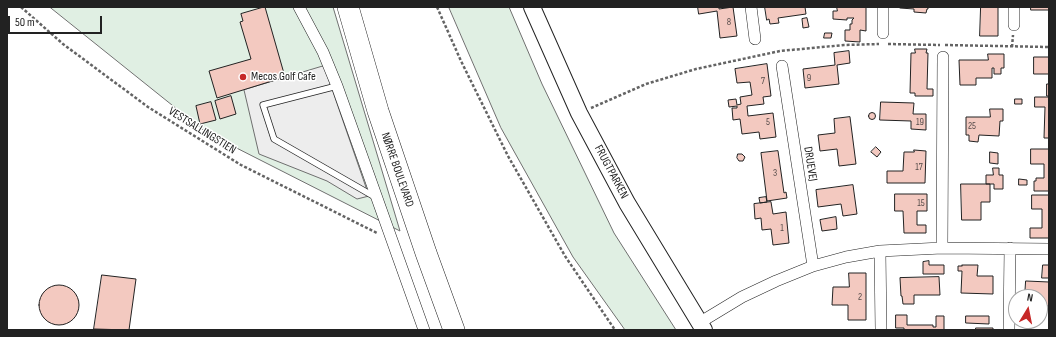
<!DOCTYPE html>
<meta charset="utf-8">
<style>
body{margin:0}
#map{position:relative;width:1056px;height:337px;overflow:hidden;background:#fff;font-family:"Sofia Sans Condensed",sans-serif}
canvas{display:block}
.frame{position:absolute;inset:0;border:8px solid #222;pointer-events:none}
.north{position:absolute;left:1008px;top:289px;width:40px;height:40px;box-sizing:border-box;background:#fff;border:1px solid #a7a7a7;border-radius:50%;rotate:10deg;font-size:11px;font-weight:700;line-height:16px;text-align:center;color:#222}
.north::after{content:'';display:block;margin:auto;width:14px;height:18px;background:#c62828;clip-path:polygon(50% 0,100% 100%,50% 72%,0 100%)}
.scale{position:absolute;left:8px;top:16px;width:94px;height:18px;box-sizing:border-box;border:2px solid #222;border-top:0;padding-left:5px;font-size:12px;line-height:14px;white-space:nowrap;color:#222;-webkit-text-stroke:3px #fff;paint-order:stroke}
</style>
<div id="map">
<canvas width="1056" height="337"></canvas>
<div class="frame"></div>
<div class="north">N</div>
<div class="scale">50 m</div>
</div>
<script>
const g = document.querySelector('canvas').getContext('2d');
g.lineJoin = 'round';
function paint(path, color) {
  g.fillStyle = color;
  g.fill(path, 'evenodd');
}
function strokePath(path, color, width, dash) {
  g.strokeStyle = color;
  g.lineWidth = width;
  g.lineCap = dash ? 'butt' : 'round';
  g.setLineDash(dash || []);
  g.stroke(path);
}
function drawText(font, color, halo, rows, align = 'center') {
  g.font = font + ' "Sofia Sans Condensed",sans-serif';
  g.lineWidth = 3;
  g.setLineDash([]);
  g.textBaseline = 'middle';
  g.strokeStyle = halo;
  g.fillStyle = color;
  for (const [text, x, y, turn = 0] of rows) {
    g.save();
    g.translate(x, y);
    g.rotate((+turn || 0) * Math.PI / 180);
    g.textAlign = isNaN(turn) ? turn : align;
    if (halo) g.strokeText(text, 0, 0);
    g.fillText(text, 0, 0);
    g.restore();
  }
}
const green = new Path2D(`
 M50 7H333L400 231 207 133Z
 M449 7H509L542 84 614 233 676 330H625L573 257 501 128Z`);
const parking = new Path2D(`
 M324 66 369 196 357 199 327 181 259 154 244 90Z`);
const building = new Path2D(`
 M265 7 285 77 217 98 209 71 251 59 240 22 243 21 241 14Z
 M698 7H719V9L733 7 737 36 720 38 717 11 699 14Z
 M765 7H805L806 14 778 18 779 23 770 24 769 19 767 20Z
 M837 7H866V31L860 30V42L845 41V30H850V24H852V20L854 18H847V20L833 19V11H837Z
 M900 7H928V9H927L926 13 914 12V9L900 8Z
 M981 7H998V36H980Z
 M1031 7H1049V10H1031Z
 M807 18 809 27 803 28 802 19Z
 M825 33H832L831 38H824Z
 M915 49H927L926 53H928L927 89H933V96H915V93H910L911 53H915Z
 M849 51 850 63 837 65 839 84 805 88 803 69 835 65 834 53Z
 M988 54H1004V68H1001V74H994V68H992V78H976V85H960L959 60H988Z
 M1034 57H1049V74H1034Z
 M767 64 771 96 763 97 764 104 747 106 748 116 773 113 776 137 760 139 759 132 742 134 740 119 733 120 732 108H737V106L729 107 728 100 736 99 737 105 741 104 740 97 752 95 750 82 737 83 735 69Z
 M1047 84H1049V96H1047Z
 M231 96 236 114 220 119 215 101Z
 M1035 97H1049V138H1044L1045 107H1035Z
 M1015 99H1022V104H1015Z
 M211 102 216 120 200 124 196 106Z
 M881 102 914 103 913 114H926V130L911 129V121L880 120Z
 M990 109H1003V121H1000L999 136 979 135 978 142 969 141V135H966V117H990Z
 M868.5 116a3.5 3.5 0 1 1 7 0a3.5 3.5 0 1 1-7 0Z
 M850 117 856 164 839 166 837 149 820 151 818 135 835 133 834 119Z
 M876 147 881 152 877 157 871 152Z
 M1031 149H1049V191H1034V181H1036V178H1044V164H1031Z
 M914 150 926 151 925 183H887V171H903L904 152H914Z
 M778 151 784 193 786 192 787 198 767 201 761 153Z
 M990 152 998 153V164L990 163Z
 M738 154H742L745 157 743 161H739L737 158Z
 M993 168H999V175H1003V189H994V184H986V175H993Z
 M1019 179 1027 180V185H1019Z
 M961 184H990V202H981V220H962Z
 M853 185 857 214 843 216 841 204 818 207 816 190Z
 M895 194H927V211H917V225H926V233H904L903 211H895Z
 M1032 195H1049V238H1030V228H1042V209H1032Z
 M766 197 767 202 760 203 759 198Z
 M771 202 773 214 786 212 789 243 773 245 771 229 762 230 761 218 755 219 754 204Z
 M836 217 837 229 822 231 820 220Z
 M929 261V265H944V274H923V262Z
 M962 265H978L977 276H993V294L961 293 962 271H958V266H962Z
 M1043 265H1049V278H1042Z
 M849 273H866V320H848V305H832L833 287H849Z
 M102 275 136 279 129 330 94 329Z
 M939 277 940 295H914V304H903L902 296H901L900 278Z
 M1026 281 1049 282V306H1042L1043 299H1040V297H1025Z
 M39 305a20 20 0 1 1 40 0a20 20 0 1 1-40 0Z
 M896 315H907V325H933V327H936V316H944V330H904V328H896Z
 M966 316H989V324L966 323Z
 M976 328H993V330H976Z`);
const path = new Path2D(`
 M21 7 63 44 148 107 241 165 377 233
 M437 7 461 61 508 156 565 256 615 330
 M888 44 940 45
 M945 45 1049 47
 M1012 47 1013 35
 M591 108 646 84 696 69 780 51 844 45 879 44`);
const lane = new Path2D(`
 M337 86 263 105 274 139 375 197`);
const street = new Path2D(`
 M299 7 323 52 337 86 424 330
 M751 7 755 39
 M1014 25V7
 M883 33V7
 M782 66 813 266
 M942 248 943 57
 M880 251 881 330
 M699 323 742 297 776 281 813 266 846 257 880 251 942 248 1049 249
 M1009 330 1010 248`);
const secondary = new Path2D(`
 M532 7 579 113 627 203 704 330`);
const highway = new Path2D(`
 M348 7 378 111 426 253 454 330`);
const markers = [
 [243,77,4,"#c62828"]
];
const numberNames = [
 ["8",729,22],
 ["9",809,78],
 ["7",763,81],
 ["5",768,122],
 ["19",920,122],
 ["25",972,126],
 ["17",919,167],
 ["3",775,173],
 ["15",921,203],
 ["1",782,228],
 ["2",860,297]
];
const poiNames = [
 ["Mecos Golf Cafe",251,77]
];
const streetNames = [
 ["VESTSALLINGSTIEN",202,131,32],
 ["DRUEVEJ",810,164,81],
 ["NØRRE BOULEVARD",397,170,71],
 ["FRUGTPARKEN",611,172,62]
];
paint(green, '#e0efe3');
strokePath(green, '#6f6f6f', 1);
paint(parking, '#ededed');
strokePath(parking, '#6f6f6f', 1);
paint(building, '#f3c9c0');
strokePath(building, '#222', 1);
strokePath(lane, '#222', 7);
strokePath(street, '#222', 12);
strokePath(secondary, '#222', 18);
strokePath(highway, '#222', 22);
strokePath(path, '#646464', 2.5, [3, 2]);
strokePath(lane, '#fff', 5.5);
strokePath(street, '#fff', 11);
strokePath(secondary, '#fff', 16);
strokePath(highway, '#fff', 21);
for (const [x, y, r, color] of markers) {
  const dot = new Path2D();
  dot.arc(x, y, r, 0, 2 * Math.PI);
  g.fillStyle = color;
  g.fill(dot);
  strokePath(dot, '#fff', 1.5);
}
drawText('10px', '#564c4a', null, numberNames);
drawText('12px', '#222', '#fff', poiNames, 'left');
drawText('12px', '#222', '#fff', streetNames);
</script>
